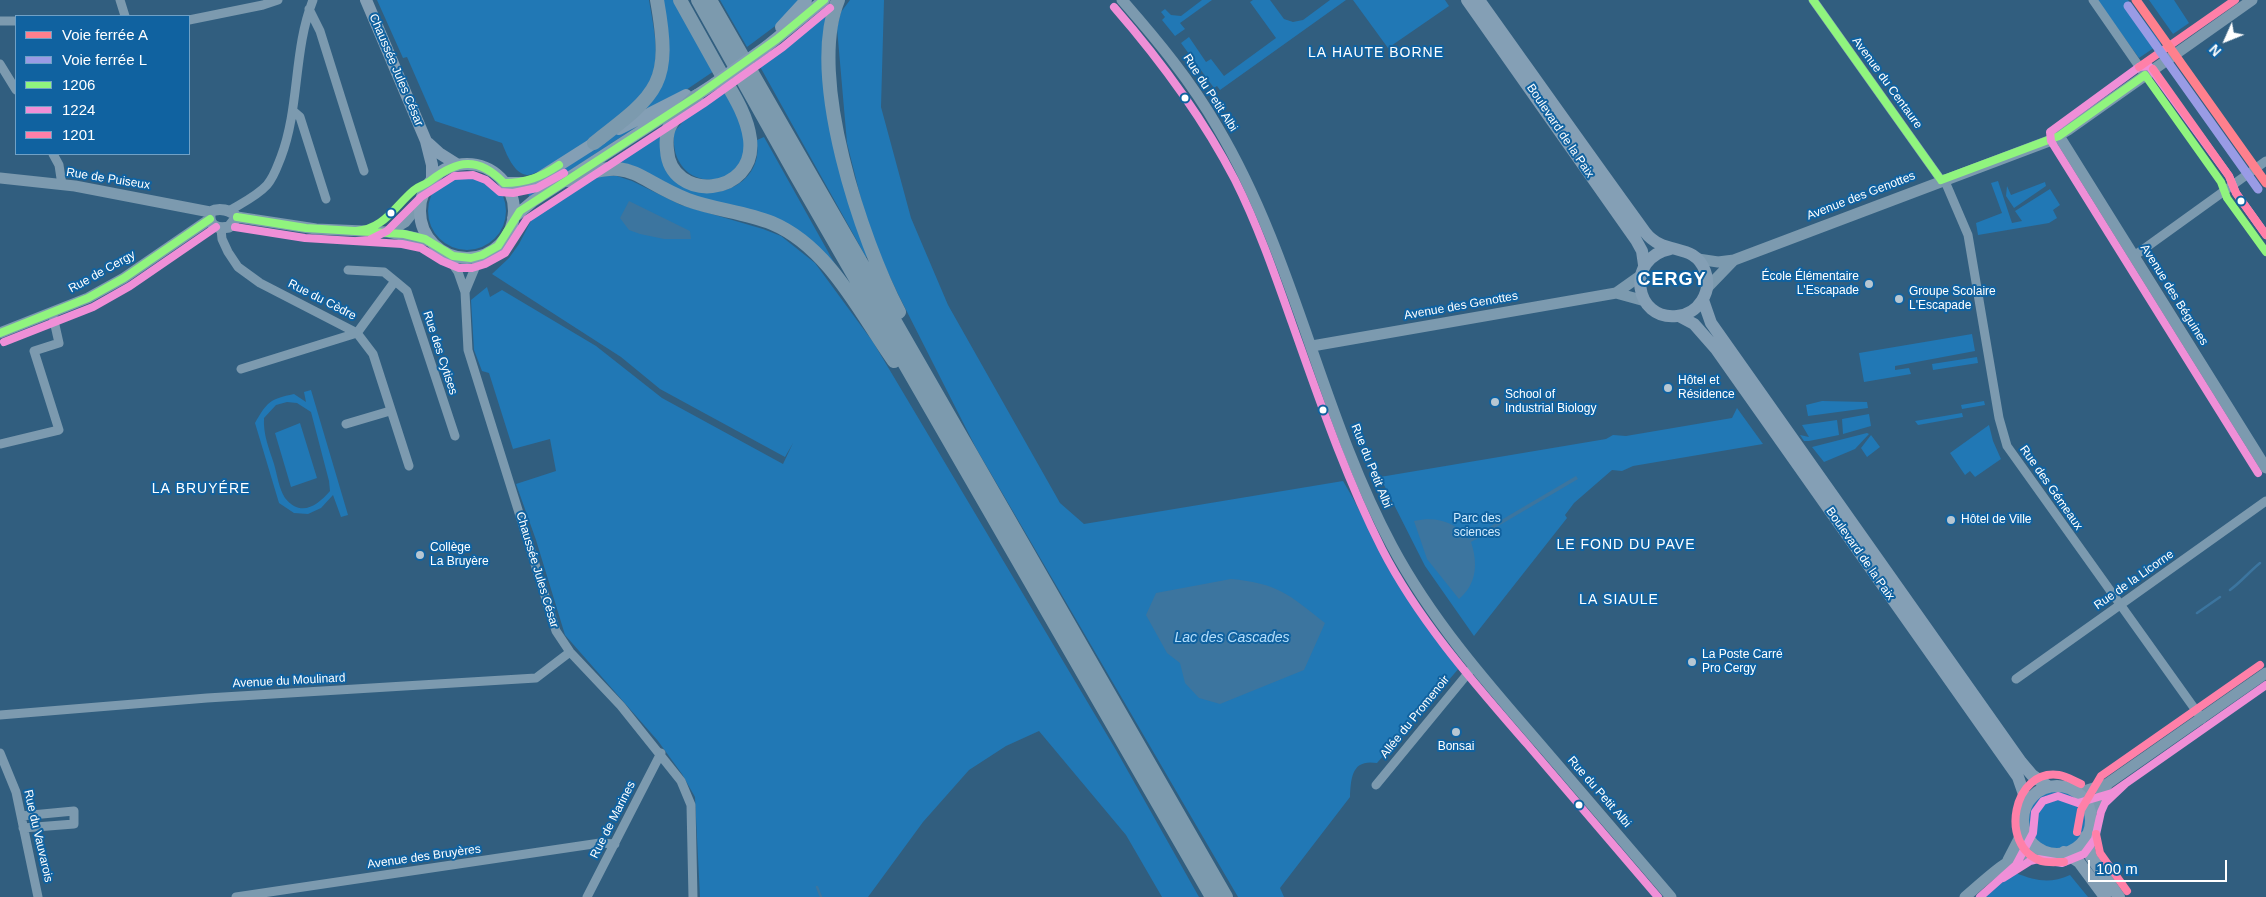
<!DOCTYPE html>
<meta charset="utf-8">
<style>
body{margin:0}
#map{position:relative;width:2266px;height:897px;overflow:hidden;background:#315e7f;font-family:Helvetica,sans-serif}
canvas{display:block}
.legend{position:absolute;left:15px;top:15px;width:175px;height:140px;box-sizing:border-box;background:#1062a0;border:1px solid #70a1c6;margin:0;padding:6px 9px;list-style:none;font-size:15px;color:#fff}
.legend li{display:flex;align-items:center;gap:10px;height:25px}
.legend b{width:25px;border:1px solid #70a1c6}
.north{position:absolute;left:2201px;top:15px;width:50px;height:50px;-webkit-text-stroke:4px #1062a0;paint-order:stroke;rotate:226deg;font-size:14px;font-weight:700;line-height:20px;text-align:center;color:#fff}
.north::after{content:'';display:block;margin:auto;width:18px;height:22px;background:#fff;clip-path:polygon(50% 0,100% 100%,50% 72%,0 100%)}
.scale{position:absolute;left:2088px;top:860px;width:139px;height:22px;box-sizing:border-box;border:2px solid #fff;border-top:0;padding-left:6px;font-size:15px;line-height:18px;white-space:nowrap;color:#fff;-webkit-text-stroke:4px #1062a0;paint-order:stroke}
</style>
<div id="map">
<canvas width="2266" height="897"></canvas>
<ul class="legend">
<li><b style="height:6px;background:#ff808d"></b>Voie ferrée A</li>
<li><b style="height:6px;background:#999be5"></b>Voie ferrée L</li>
<li><b style="height:6px;background:#90f47e"></b>1206</li>
<li><b style="height:6px;background:#ef8fd7"></b>1224</li>
<li><b style="height:6px;background:#ff80a8"></b>1201</li>
</ul>
<div class="north">N</div>
<div class="scale">100 m</div>
</div>
<script>
const g = document.querySelector('canvas').getContext('2d');
g.lineJoin = 'round';
function paint(path, color) {
  g.fillStyle = color;
  g.fill(path, 'evenodd');
}
function strokePath(path, color, width, dash) {
  g.strokeStyle = color;
  g.lineWidth = width;
  g.lineCap = dash ? 'butt' : 'round';
  g.setLineDash(dash || []);
  g.stroke(path);
}
function drawText(font, color, halo, rows, align = 'center') {
  g.font = font + ' Helvetica,sans-serif';
  g.lineWidth = 4;
  g.setLineDash([]);
  g.textBaseline = 'middle';
  g.strokeStyle = halo;
  g.fillStyle = color;
  for (const [text, x, y, turn = 0] of rows) {
    g.save();
    g.translate(x, y);
    g.rotate((+turn || 0) * Math.PI / 180);
    g.textAlign = isNaN(turn) ? turn : align;
    if (halo) g.strokeText(text, 0, 0);
    g.fillText(text, 0, 0);
    g.restore();
  }
}
const green = new Path2D(`
 M377 0H649C653 25 661 55 651 79 648 88 638 101 632 107 617 120 543 176 527 175 514 174 506 153 502 143L435 121 407 57 403 58Z
 M662 0H673L714 71 683 92 647 109 645 106 653 97Z
 M720 0H801L786 18 747 47Z
 M850 0H884L881 107 911 218 948 305 1060 503 1084 524 1343 481C1358 505 1369 532 1383 556 1406 595 1432 631 1460 667L1377 763C1352 759 1351 777 1350 797L1280 888 1284 897H1238L976 448 898 294 875 245 865 215 847 143 837 28 841 12Z
 M1202 0H1212L1180 23 1185 29 1175 36 1162 20 1165 17 1161 12 1165 9 1171 15 1181 16Z
 M1253 0H1270L1284 19 1293 22 1303 20 1330 0H1346L1220 90 1217 86 1214 88 1181 43 1189 37 1206 62 1211 59 1224 76 1276 38 1250 2Z
 M1353 0H1445L1449 6 1388 48Z
 M2097 0H2128L2161 43 2139 58Z
 M2149 0H2174L2189 23 2173 34Z
 M827 14 824 35 868 256 866 257 758 63Z
 M724 87C732 104 743 123 744 141 748 193 668 195 674 132L692 111Z
 M667 107 529 197 527 188 614 134Z
 M662 133C662 143 660 153 664 163 679 205 749 201 757 156 758 151 757 145 757 140L764 137 836 266 803 237 697 199 633 166 619 162Z
 M428 211a39 39 0 1 1 78 0a39 39 0 1 1-78 0Z
 M604 176H617L632 181 681 205 763 229 781 236 815 263 873 342 1116 750 1199 897H1162L1126 835 1039 731 1006 746 969 770 923 822 868 897H700L695 797 682 774 658 741 565 635 536 540 516 484 556 471 550 439 513 449 489 373 482 371 474 350 471 300 487 287 490 297 502 290 596 346 662 398 783 464 793 443 785 457 660 389 621 357 492 274 509 258 519 244 534 215 595 178Z
 M1998 181 2012 223 2022 221 2015 211 2050 189 2060 205 2053 210 2057 218 2049 223 1978 235 1976 223 2002 213 1991 183Z
 M2045 182 2046 186 2014 208 2006 196 2007 186 2011 195Z
 M1972 334 1975 351 1895 366V370L1909 368 1911 374 1864 382 1859 353Z
 M1977 357 1978 363 1933 370 1932 364Z
 M311 390 348 515 341 517 333 495 321 508 308 514 294 513 279 503 255 423C267 402 270 399 294 394L306 402 304 392ZM287 402 297 403 311 412 329 481 330 491C318 505 301 518 285 498 279 489 277 474 274 464 269 449 263 434 264 418L276 405Z
 M1822 401 1867 402 1868 408 1808 416 1806 405Z
 M1984 401 1985 405 1962 409 1961 405Z
 M1737 408 1763 444 1633 466 1622 471 1612 470 1574 503 1565 515 1567 518 1474 636 1425 566 1380 477 1606 439 1613 435 1626 436 1732 418Z
 M1962 413 1963 417 1918 425 1915 421Z
 M1869 414 1871 426 1843 434 1842 419Z
 M1837 420 1839 435 1809 441H1804L1800 435 1809 437 1802 425Z
 M300 423 317 478 291 487 275 433Z
 M1989 425 1993 441 2001 459 1975 477 1970 471 1965 475 1950 453Z
 M1867 433 1869 434 1855 449 1824 462 1812 447Z
 M1871 435 1880 447 1867 457 1861 448Z
 M2028 820a29 29 0 1 1 58 0a29 29 0 1 1-58 0Z
 M2016 873C2036 881 2050 884 2070 875L2088 897H1985L2011 874Z`);
const water = new Path2D(`
 M629 201 690 231 691 239H664L640 234 629 230 620 218Z
 M1576 476 1578 479 1471 542C1478 563 1477 584 1459 599L1427 559 1414 521C1436 516 1454 521 1469 539Z
 M1231 579C1277 583 1290 595 1325 623L1304 670 1220 704 1199 698 1185 683 1180 663 1167 653 1146 615 1156 593Z`);
const stream = new Path2D(`
 M2230 590C2242 581 2249 572 2260 563
 M2197 613 2220 597
 M817 887 821 897`);
const minor = new Path2D(`
 M120 0 125 16
 M1813 0 1941 180
 M2093 0 2145 75
 M309 9 320 31 364 171
 M189 20 263 5 278 0
 M0 21H16
 M0 64 16 90
 M293 111 300 117 326 199
 M53 154 59 165 62 185
 M1944 179 1968 235 1999 418 2007 446 2202 719
 M229 211C242 203 257 196 267 185 274 177 277 167 281 157 300 107 293 50 313 0
 M221 229 222 239 228 252 238 267 260 283 357 333 373 354 409 466
 M445 253 458 272 465 292 468 350 556 631 570 652 621 706 681 781 691 805 693 897
 M2134 256 2266 161
 M395 281 407 291 455 436
 M465 292 480 256
 M241 369 357 333 395 281 384 272 348 270
 M346 424 390 411
 M0 444 59 430 34 351 59 343 52 312
 M2016 679 2266 501
 M0 715 207 698 536 678 570 652
 M0 753 16 792 38 897
 M1376 785 1474 666
 M21 816 74 811V824L23 828
 M236 897 600 843 615 844
 M587 897 661 753`);
const tertiary = new Path2D(`
 M1122 0C1157 40 1191 81 1218 128 1295 258 1321 414 1392 546 1431 619 1485 681 1539 743 1583 794 1627 845 1671 897
 M2059 136 2266 468
 M0 178 75 186 210 212
 M210 212C219 207 231 210 237 217
 M210 214C209 227 218 229 229 227L237 217
 M237 217 316 229 388 232 430 241
 M388 232 405 222 420 203
 M1698 259 1718 262 1734 260 2049 141 2068 130 2252 0
 M1707 288 1734 260
 M1616 293 1645 301
 M0 333 88 298 124 278 210 219
 M1312 346 1616 293 1640 276
 M2077 793 2107 784 2266 673
 M2090 814 2107 785
 M2008 860 2024 829
 M1965 897C1990 876 2007 856 2040 849`);
const secondary = new Path2D(`
 M366 0 426 141 432 165V179
 M1467 0 1636 240 1642 251 1644 265
 M1479 0C1534 77 1589 155 1645 232 1664 257 1694 241 1705 271 1713 292 1698 314 1677 316 1634 321 1625 258 1670 249
 M781 27 806 0
 M766 47 824 0
 M619 129 686 95
 M428 143 439 153 458 165
 M420 211a47 47 0 1 1 94 0a47 47 0 1 1-94 0Z
 M504 183H527L536 180 602 138
 M513 218 533 201 714 84
 M1703 300 1711 323 2021 762 2032 775 2049 787
 M1679 316 1694 324 1716 349 2018 777 2027 803
 M2023 820a34 34 0 1 1 68 0a34 34 0 1 1-68 0Z
 M2086 836 2091 857 2119 897
 M2064 852 2079 862 2105 897`);
const trunk = new Path2D(`
 M680 0C693 23 706 47 719 70 731 91 747 114 750 139 757 197 670 203 667 150 666 141 666 132 671 124 677 113 688 104 697 96
 M698 0 796 175 1212 897
 M710 0 1226 897
 M838 0C806 77 862 241 899 312
 M594 143C659 93 672 84 657 0
 M568 180C633 154 632 178 688 200 715 210 745 212 772 223 829 247 860 313 894 361`);
const secondaryBridge = new Path2D(`
 M714 84 766 47`);
const bus1 = new Path2D(`
 M1813 0 1941 180
 M2145 75 2221 182 2227 198 2266 252
 M1941 180 2059 136 2145 75
 M237 217 306 228 404 234 425 239 453 256 471 258 482 255 498 246 520 211 697 96 777 39 824 0
 M356 231C384 229 394 207 414 190 419 186 425 185 430 181 457 160 478 156 504 183 526 183 541 177 559 165
 M0 333 88 298 124 278 210 219`);
const bus2 = new Path2D(`
 M1114 7C1161 61 1202 116 1235 180 1258 226 1275 275 1292 323 1319 399 1345 476 1382 549 1419 621 1474 683 1527 744 1571 795 1614 846 1658 897
 M235 227 305 238 402 244 421 248 442 261 459 268H472L485 264 505 253 527 219 703 104 783 47 830 8
 M357 241 369 240 387 231 421 197 454 176 473 175 486 180 500 192 513 193 537 188 564 173
 M4 342 93 307 130 286 216 227
 M2258 473 2051 141 2050 132 2139 67 2149 66 2229 176 2236 193 2266 235
 M2003 878 2030 861 2038 859 2062 863 2084 854 2095 839 2101 812 2105 803 2125 784
 M1980 897 2016 865 2033 833 2035 812 2043 801 2058 796 2078 803 2112 793 2266 685`);
const bus3 = new Path2D(`
 M2139 67 2235 0
 M2153 69 2229 176 2236 193 2266 235
 M2077 832 2081 810 2101 776 2260 665
 M2096 834 2100 853 2127 891
 M2064 862C2057 862 2047 863 2041 861 1998 846 2013 768 2059 775 2066 776 2074 781 2081 784`);
const rail1 = new Path2D(`
 M2136 0 2266 183`);
const rail2 = new Path2D(`
 M2128 6 2258 189`);
const markers = [
 [1185,98,4.5,"#fff"],
 [2241,201,4.5,"#fff"],
 [391,213,4.5,"#fff"],
 [1869,284,5,"#b7c7d2"],
 [1899,299,5,"#b7c7d2"],
 [1668,388,5,"#b7c7d2"],
 [1495,402,5,"#b7c7d2"],
 [1323,410,4.5,"#fff"],
 [1951,520,5,"#b7c7d2"],
 [420,555,5,"#b7c7d2"],
 [1692,662,5,"#b7c7d2"],
 [1456,732,5,"#b7c7d2"],
 [1579,805,4.5,"#fff"]
];
const streetNames = [
 ["Chaussée Jules César",396,70,67],
 ["Avenue du Centaure",1887,83,54],
 ["Rue du Petit Albi",1210,93,57],
 ["Boulevard de la Paix",1560,131,56],
 ["Rue de Puiseux",108,179,9],
 ["Avenue des Genottes",1861,196,-21],
 ["Rue de Cergy",102,272,-29],
 ["Avenue des Béguines",2174,295,58],
 ["Rue du Cèdre",322,300,27],
 ["Avenue des Genottes",1461,306,-10],
 ["Rue des Cytises",440,353,72],
 ["Rue du Petit Albi",1371,466,68],
 ["Rue des Gémeaux",2051,488,55],
 ["Boulevard de la Paix",1860,554,55],
 ["Chaussée Jules César",537,570,73],
 ["Rue de la Licorne",2134,580,-35],
 ["Avenue du Moulinard",289,681,-3],
 ["Allée du Promenoir",1415,717,-51],
 ["Rue du Petit Albi",1599,792,49],
 ["Rue de Marines",613,820,-63],
 ["Rue du Vauvarois",38,836,77],
 ["Avenue des Bruyères",424,857,-8]
];
const poiNames = [
 ["École Élémentaire",1859,277,"right"],
 ["L'Escapade",1859,291,"right"],
 ["Groupe Scolaire",1909,292],
 ["L'Escapade",1909,306],
 ["Hôtel et",1678,381],
 ["Résidence",1678,395],
 ["School of",1505,395],
 ["Industrial Biology",1505,409],
 ["Hôtel de Ville",1961,520],
 ["Collège",430,548],
 ["La Bruyère",430,562],
 ["La Poste Carré",1702,655],
 ["Pro Cergy",1702,669],
 ["Bonsai",1456,747,"center"]
];
const parkNames = [
 ["Parc des",1477,519],
 ["sciences",1477,533]
];
const neighbourhoodNames = [
 ["LA HAUTE BORNE",1376,53],
 ["LA BRUYÉRE",201,489],
 ["LE FOND DU PAVE",1626,545],
 ["LA SIAULE",1619,600]
];
const waterNames = [
 ["Lac des Cascades",1232,638]
];
const districtNames = [
 ["CERGY",1672,280]
];
paint(green, '#2178b5');
paint(water, '#3c759f');
strokePath(stream, '#3c759f', 2.5);
strokePath(minor, '#7c9aaf', 9);
strokePath(tertiary, '#7c9aaf', 11);
strokePath(secondary, '#849fb5', 12);
strokePath(trunk, '#7c9aae', 14);
strokePath(secondaryBridge, '#849fb5', 12);
strokePath(bus1, '#90f47e', 8);
strokePath(bus2, '#ef8fd7', 8);
strokePath(bus3, '#ff80a8', 8);
strokePath(rail1, '#ff808d', 9);
strokePath(rail2, '#999be5', 9);
for (const [x, y, r, color] of markers) {
  const dot = new Path2D();
  dot.arc(x, y, r, 0, 2 * Math.PI);
  g.fillStyle = color;
  g.fill(dot);
  strokePath(dot, '#1062a0', 2);
}
drawText('12px', '#fff', '#1062a0', streetNames);
drawText('12px', '#fff', '#1062a0', poiNames, 'left');
drawText('12px', '#d1ecfe', '#1062a0', parkNames);
g.letterSpacing = '1px';
drawText('14px', '#fff', '#1062a0', neighbourhoodNames);
g.letterSpacing = '0px';
drawText('italic 14px', '#b5dffc', '#1062a0', waterNames);
g.letterSpacing = '1px';
drawText('bold 18px', '#fff', '#1062a0', districtNames);
g.letterSpacing = '0px';
</script>
